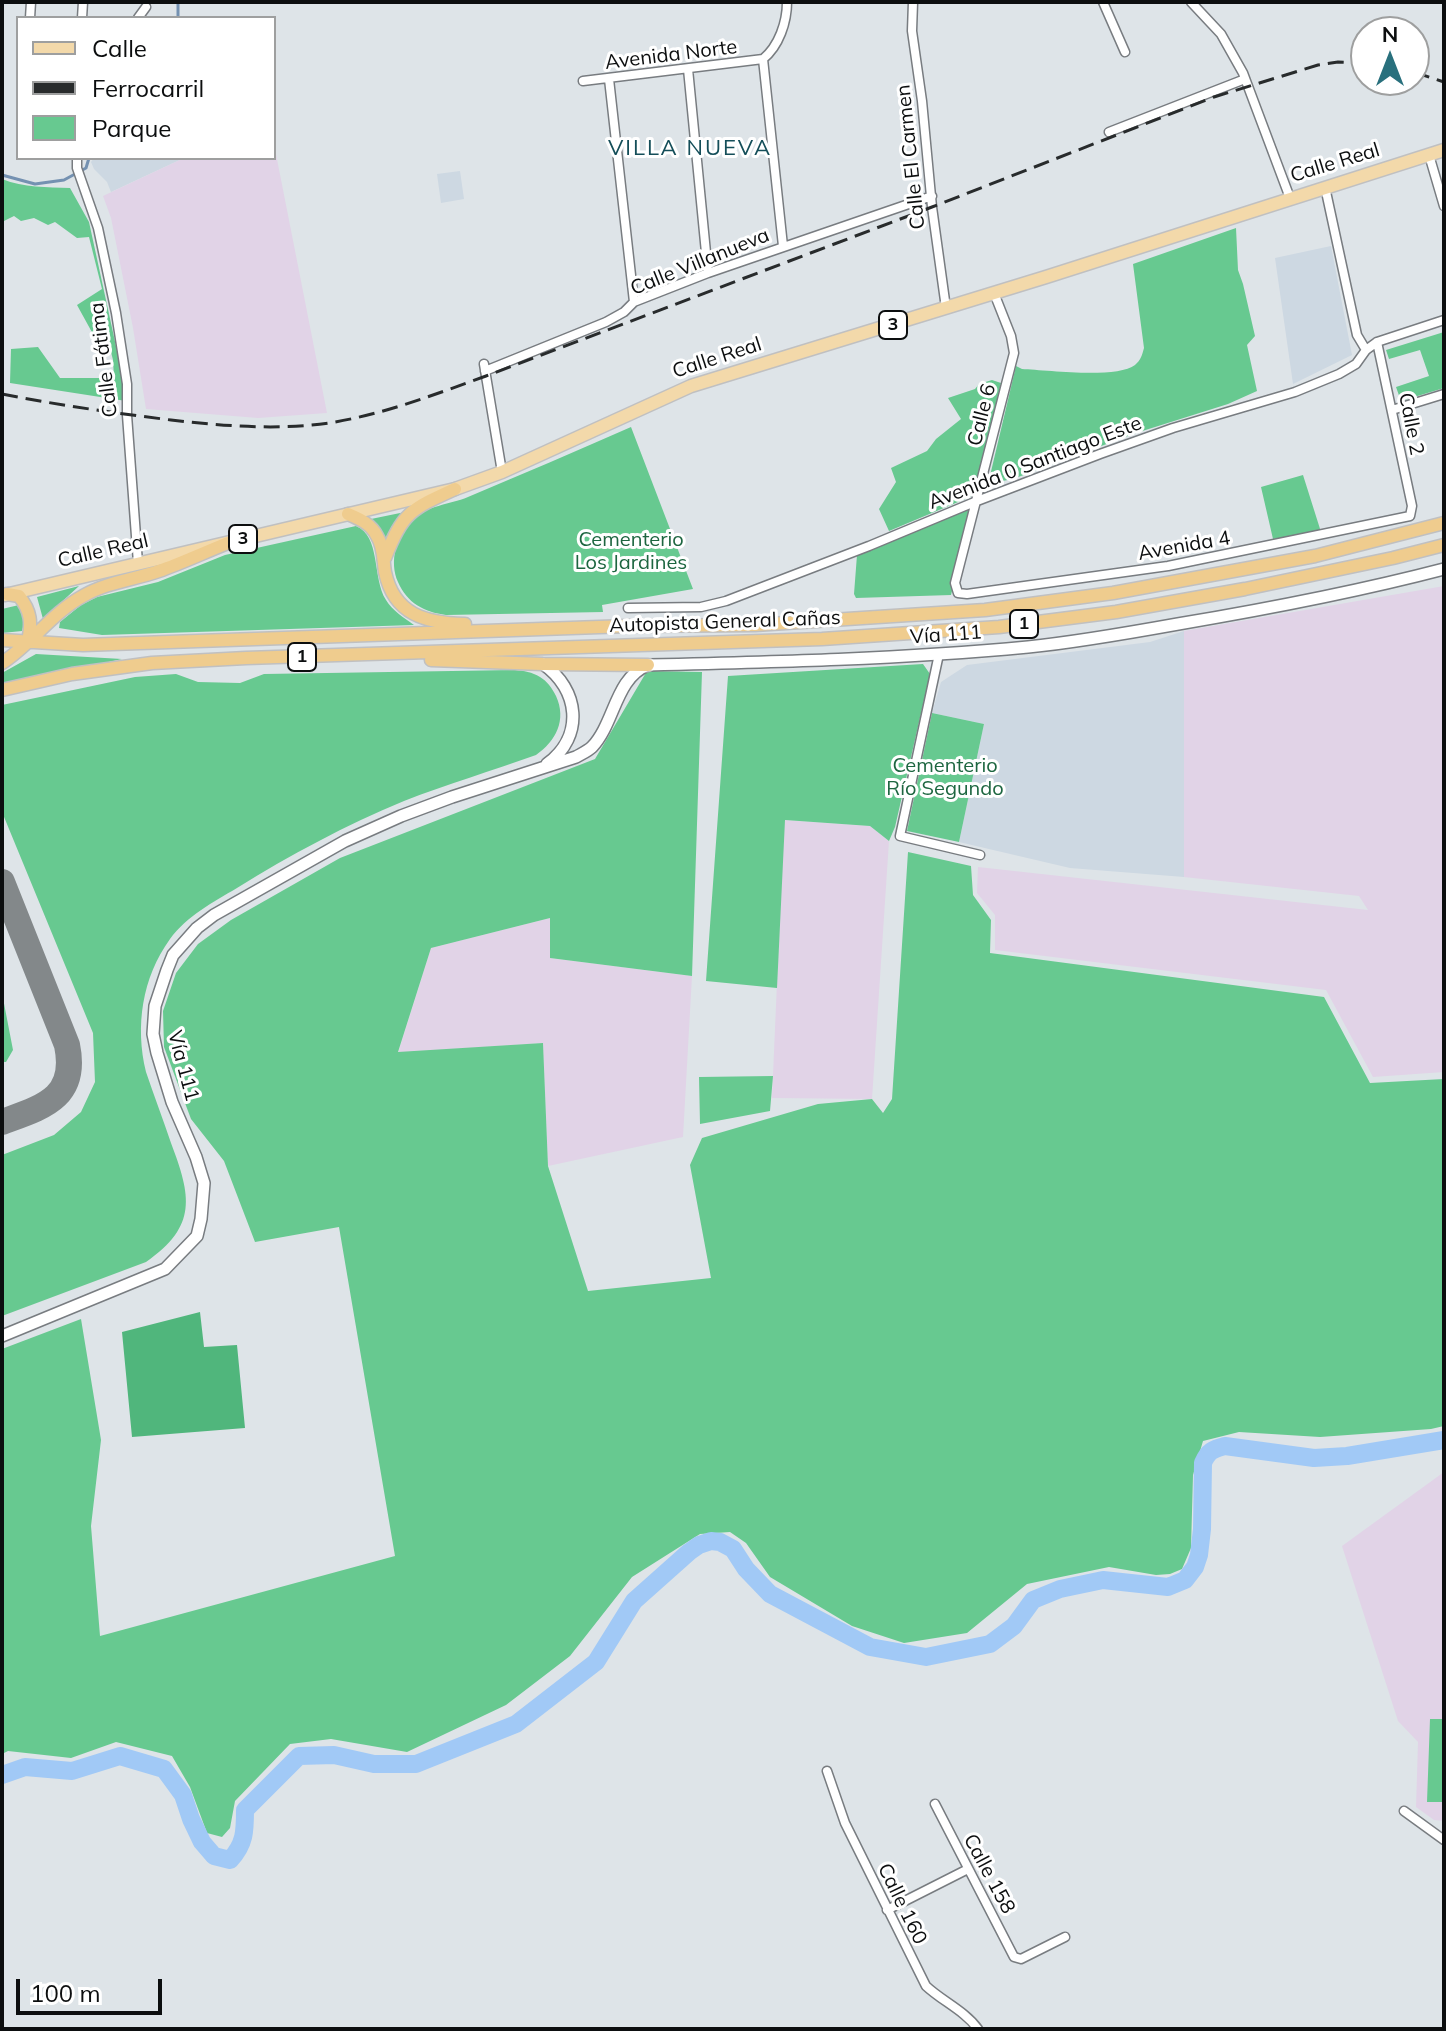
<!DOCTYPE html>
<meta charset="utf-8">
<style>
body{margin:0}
#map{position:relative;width:1446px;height:2031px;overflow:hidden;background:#dee4e8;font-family:Mulish,sans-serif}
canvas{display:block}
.frame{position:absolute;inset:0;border:4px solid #0c0e0f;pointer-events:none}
.legend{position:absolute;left:16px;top:16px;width:260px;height:144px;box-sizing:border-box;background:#fff;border:2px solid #9e9f9f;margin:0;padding:10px 14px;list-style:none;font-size:24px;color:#0c0e0f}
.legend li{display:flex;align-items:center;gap:16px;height:40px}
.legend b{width:40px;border:2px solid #9e9f9f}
.north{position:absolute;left:1350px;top:16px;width:80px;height:80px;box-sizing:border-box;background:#fff;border:2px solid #9e9f9f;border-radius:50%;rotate:0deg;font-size:22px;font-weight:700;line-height:32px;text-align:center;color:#0c0e0f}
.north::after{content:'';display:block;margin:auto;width:28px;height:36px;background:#29707d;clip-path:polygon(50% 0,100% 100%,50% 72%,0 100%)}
.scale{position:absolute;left:16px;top:1979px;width:146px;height:36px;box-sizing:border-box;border:4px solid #0c0e0f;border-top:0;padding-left:10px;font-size:24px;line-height:28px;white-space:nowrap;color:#0c0e0f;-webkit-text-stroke:6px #fff;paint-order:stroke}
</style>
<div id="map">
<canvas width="1446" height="2031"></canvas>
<div class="frame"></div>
<ul class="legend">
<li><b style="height:10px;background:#f3d9aa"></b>Calle</li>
<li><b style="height:10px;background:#282b2c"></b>Ferrocarril</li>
<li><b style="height:22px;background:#67c990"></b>Parque</li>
</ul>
<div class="north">N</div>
<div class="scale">100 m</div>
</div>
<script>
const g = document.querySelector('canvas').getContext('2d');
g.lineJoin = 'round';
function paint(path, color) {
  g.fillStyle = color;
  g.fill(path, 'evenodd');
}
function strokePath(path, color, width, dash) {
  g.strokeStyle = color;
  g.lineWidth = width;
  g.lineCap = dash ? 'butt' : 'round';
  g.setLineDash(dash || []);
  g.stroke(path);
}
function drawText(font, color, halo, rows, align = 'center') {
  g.font = font + ' Mulish,sans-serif';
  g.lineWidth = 6;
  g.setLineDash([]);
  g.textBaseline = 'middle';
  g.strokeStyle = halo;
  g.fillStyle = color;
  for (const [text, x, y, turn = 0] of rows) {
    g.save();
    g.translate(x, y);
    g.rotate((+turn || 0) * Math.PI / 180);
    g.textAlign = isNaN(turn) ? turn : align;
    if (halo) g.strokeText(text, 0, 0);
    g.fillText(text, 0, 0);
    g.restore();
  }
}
const built = new Path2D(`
 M94 158H184L111 192 107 182 94 169 91 162Z
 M460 171 464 199 441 203 437 174Z
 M1331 246 1352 355 1293 384 1275 258Z
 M1184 631V877L1070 868 959 842 984 724 932 713 941 682 967 665 1150 642Z`);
const industrial = new Path2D(`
 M274 144 327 413 258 418 146 409 133 328 111 218 103 196 184 158H274Z
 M1444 586V1072L1373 1077 1326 990 995 950V915L977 893 978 867 1368 910 1359 896 1184 877V631Z
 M784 820 870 826 889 841 872 1099 772 1098Z
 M550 918V958L692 976 683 1137 548 1166 543 1043 398 1053 431 948Z
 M1444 1472V1821L1434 1820 1416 1807 1418 1742 1398 1721 1342 1546Z`);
const green = new Path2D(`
 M2 179C24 188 47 187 70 188L89 222 124 383 126 401 10 383 11 349 38 347 60 378H114L113 360 108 340 99 345 77 305 102 289 89 237 77 238 55 222 48 225 34 218 21 221 14 216 2 222Z
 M1236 228 1238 270 1243 284 1255 336 1247 345 1257 391 1228 404 1136 433 1013 479 997 482 989 480 1016 366 1022 369C1046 370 1117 379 1135 365 1141 360 1142 355 1144 348L1133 264Z
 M1444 332V388L1401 401 1396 387 1429 376 1420 350 1389 359 1386 350Z
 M992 380 1001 383 975 493 970 497 889 531 879 509 896 482 891 468 927 451 936 439 961 419 948 398 975 389 979 384Z
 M631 427 693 589 602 605 603 612 446 615C424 612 407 603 398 582 389 562 396 535 412 520 427 505 449 505 468 497 522 474 577 451 631 427Z
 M1303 475 1321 532 1273 539 1261 487Z
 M970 506 973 509 951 595 856 598 854 594 857 555Z
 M405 512 392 526 385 539 379 527 371 519Z
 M356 526C381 536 372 578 386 600 392 610 404 618 414 625L102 635 59 628 60 622 81 605 97 597 158 582 225 555Z
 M79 586 43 619 37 597Z
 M19 605 25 620 22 631 2 633V609Z
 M36 654 122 659 2 686V673Z
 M923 664 930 674 895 827 889 841 870 826 785 820 777 988 706 981 728 676Z
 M515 670C524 671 532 672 540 677 547 681 552 688 556 696 567 720 556 741 536 755 492 771 447 784 404 801 346 825 290 855 237 888 213 902 187 916 170 939 142 978 135 1026 146 1072 154 1096 163 1119 171 1143 191 1196 198 1226 146 1262L2 1316V1155L54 1135 81 1112 95 1082 93 1033 2 812V705L135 677 176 674 198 682 240 683 264 674Z
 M647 671 702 672 692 976 550 958V918L431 948 398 1052 543 1043 548 1166 588 1291 711 1278 690 1165 702 1138 818 1104 872 1099 883 1113 892 1099 908 852 971 866 973 895 991 920 990 953 1324 997 1370 1083 1444 1079V1426L1431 1429 1320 1437 1239 1432 1203 1441 1193 1475 1191 1548 1182 1569 1170 1574 1156 1575 1109 1567 1027 1584 967 1633 904 1643 852 1626 770 1577 746 1543 730 1532 700 1534 632 1577 570 1656 506 1705 407 1752 331 1739 290 1744 235 1801 230 1828 222 1837 207 1833 190 1787 172 1756 116 1742 71 1758 8 1751 2 1754V1349L81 1319 101 1440 91 1526 100 1636 395 1556 339 1227 255 1242 224 1161 191 1119 164 1047 163 1011 176 973 198 944 231 920 340 858 595 759Z
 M932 713 984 724 959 842 907 831Z
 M2 993 13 1050 6 1062H2Z
 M773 1076 770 1111 700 1124 699 1077Z
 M1430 1719H1444V1802H1427Z`);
const forest = new Path2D(`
 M200 1312 204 1347 237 1345 245 1428 132 1437 122 1332Z`);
const stream = new Path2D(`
 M178 18V2
 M2 175 35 184 64 180 86 168 89 158`);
const river = new Path2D(`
 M2 1775 25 1767 72 1771 120 1756 164 1769 183 1795 191 1819 202 1842 214 1856 230 1860C245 1844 245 1831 245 1810L299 1756 334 1755 374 1764H416L516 1724 596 1662 634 1601 689 1552 699 1545 711 1541 720 1542 733 1549 746 1569 770 1594 870 1647 926 1657 990 1644 1014 1626 1033 1600 1060 1589 1103 1580 1168 1587 1185 1580 1195 1567 1199 1555 1202 1529 1203 1463C1208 1451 1213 1449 1225 1446L1314 1458 1347 1456 1444 1440`);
const taxiway = new Path2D(`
 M2 882 67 1045C78 1098 43 1107 2 1122`);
const minor = new Path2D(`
 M913 2 912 31 922 101 932 207 946 308
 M1103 2 1125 52
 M1191 2 1221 34 1243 73 1290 198
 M30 18 31 2
 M82 18 83 2
 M138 18 146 7
 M763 59 783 246
 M763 59C779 46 787 22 787 2
 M688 69 708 273
 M609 79 634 302
 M583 81 763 59
 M1109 132 1245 79
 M1429 155 1444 206
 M77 158V168L98 228 116 313 127 384V415L138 563
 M1325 187 1357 335 1366 350
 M994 293 1011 336 1014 353 955 583 958 593 967 594 1168 566 1410 516 1412 506 1377 342
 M484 364 502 472
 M485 371 606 322 624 312 634 302 708 273 932 196
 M1392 410 1444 394
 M628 608 701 607 726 601 869 546 977 501 1100 454 1173 428 1295 392 1339 374 1356 364 1366 350 1377 342 1444 320
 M939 654 900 836 980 855
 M827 1771 845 1823 926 1986C942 2001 965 2011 978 2029
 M935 1804 1014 1957 1021 1959 1065 1937
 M1404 1811 1444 1840
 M887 1910 968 1869`);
const secondary = new Path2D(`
 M543 664C579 689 585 736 547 764
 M2 1336 165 1269 197 1236 201 1219 204 1183 196 1157 172 1102 157 1053 153 1034 155 1006 167 970 173 955 197 928 214 915 345 841 401 816 452 797 576 757C581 754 588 751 592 747 615 723 615 678 648 665 775 662 902 659 1028 647 1078 642 1128 633 1178 624 1267 609 1356 592 1444 569`);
const primary = new Path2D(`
 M5 595 455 489 502 472 691 386 1046 277 1444 150`);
const trunk = new Path2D(`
 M348 514C360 519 371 524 377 536 384 547 383 560 385 572 394 615 426 623 465 624
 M385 558C403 512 411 509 455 489
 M7 594 19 596C31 611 32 623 28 641
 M2 640 83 645 628 626 755 625 985 610 1113 593 1315 556 1444 523
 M431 660 543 664 648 665
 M2 663C31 644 52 613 83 596 107 582 133 580 159 571 182 563 205 552 228 543
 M2 690 72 674 152 663 246 658 822 639 999 627 1116 612 1245 589 1393 558 1444 545`);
const rail = new Path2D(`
 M1414 72 1444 82
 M2 394C58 405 114 413 171 420 225 426 280 431 335 422 387 413 436 394 486 376L932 207 1214 97 1318 65 1338 62 1366 63`);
const shields = [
 [893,325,28],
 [243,539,28],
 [1024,624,28],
 [302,657,28]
];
const shieldNames = [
 ["3",893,325],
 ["3",243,539],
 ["1",1024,624],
 ["1",302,657]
];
const streetNames = [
 ["Avenida Norte",671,55,-7],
 ["Calle El Carmen",911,157,-96],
 ["Calle Real",1335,163,-17],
 ["Calle Villanueva",700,262,-22],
 ["Calle Real",717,358,-18],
 ["Calle Fátima",104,360,-97],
 ["Calle 6",982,415,-76],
 ["Calle 2",1411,424,79],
 ["Avenida 0 Santiago Este",1035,463,-21],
 ["Avenida 4",1184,546,-10],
 ["Calle Real",103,551,-13],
 ["Autopista General Cañas",725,622,-2],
 ["Vía 111",946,635,-4],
 ["Vía 111",183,1066,75],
 ["Calle 158",989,1874,62],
 ["Calle 160",902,1904,64]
];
const parkNames = [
 ["Cementerio",631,540],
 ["Los Jardines",631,563],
 ["Cementerio",945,766],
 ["Río Segundo",945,789]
];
const neighbourhoodNames = [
 ["VILLA NUEVA",690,148]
];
paint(built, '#cdd8e2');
paint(industrial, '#e1d3e7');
paint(green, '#67c990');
paint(forest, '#50b67c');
strokePath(stream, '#7491b1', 3);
strokePath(river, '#a1c9f6', 18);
strokePath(taxiway, '#83888a', 26);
strokePath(minor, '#787c80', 11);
strokePath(secondary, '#787c80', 14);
strokePath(primary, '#c0c0c1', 15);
strokePath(trunk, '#c0c0c1', 15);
strokePath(minor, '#fff', 8);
strokePath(secondary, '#fff', 11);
strokePath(primary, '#f3d9aa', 12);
strokePath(trunk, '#efcc8e', 12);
strokePath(rail, '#282b2c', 3, [16, 8]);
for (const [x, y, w] of shields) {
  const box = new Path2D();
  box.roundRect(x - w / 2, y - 14, w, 28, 6);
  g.fillStyle = '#fff';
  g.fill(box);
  strokePath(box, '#0c0e0f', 2);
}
drawText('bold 18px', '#0c0e0f', null, shieldNames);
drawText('20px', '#0c0e0f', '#fff', streetNames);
drawText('20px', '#1d6640', '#fff', parkNames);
g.letterSpacing = '2px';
drawText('22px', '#144e59', '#fff', neighbourhoodNames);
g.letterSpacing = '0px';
</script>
